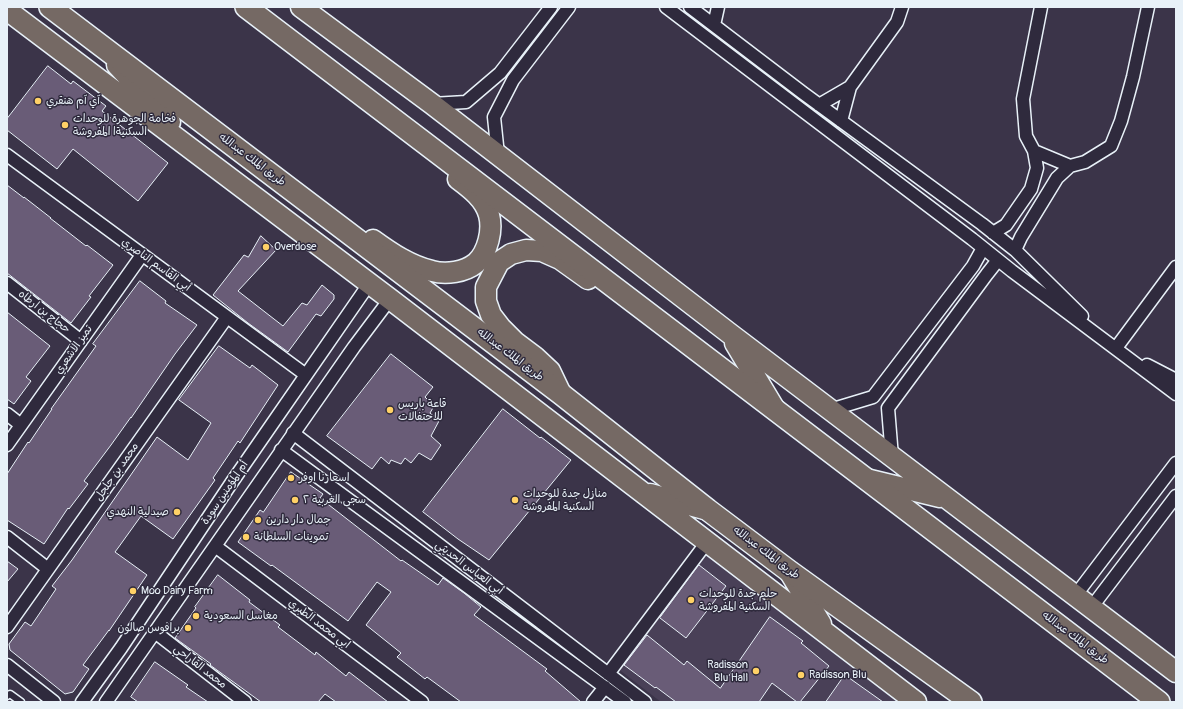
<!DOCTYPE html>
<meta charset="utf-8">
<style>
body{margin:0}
#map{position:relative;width:1183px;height:709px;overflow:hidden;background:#3b3449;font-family:Pangolin,sans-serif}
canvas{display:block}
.frame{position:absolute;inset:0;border:8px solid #e8f1f8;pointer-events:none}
</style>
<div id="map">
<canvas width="1183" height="709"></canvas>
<div class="frame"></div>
</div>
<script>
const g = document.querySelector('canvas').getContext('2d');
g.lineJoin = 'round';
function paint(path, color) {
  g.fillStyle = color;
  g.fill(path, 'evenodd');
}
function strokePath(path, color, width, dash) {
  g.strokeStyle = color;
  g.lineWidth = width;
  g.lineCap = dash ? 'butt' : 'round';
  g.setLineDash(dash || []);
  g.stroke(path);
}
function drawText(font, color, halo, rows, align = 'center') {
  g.font = font + ' Pangolin,"Playpen Sans Arabic",sans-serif';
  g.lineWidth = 3;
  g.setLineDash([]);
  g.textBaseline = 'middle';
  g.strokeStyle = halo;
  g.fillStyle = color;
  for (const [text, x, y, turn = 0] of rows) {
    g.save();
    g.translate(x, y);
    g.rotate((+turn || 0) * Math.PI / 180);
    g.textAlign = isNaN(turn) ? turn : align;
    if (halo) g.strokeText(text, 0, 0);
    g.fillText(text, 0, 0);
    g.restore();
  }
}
const built = new Path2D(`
 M707 552 902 702H661L617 668Z`);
const building = new Path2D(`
 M48 66 71 84 73 81 106 106 102 111 168 163 138 201 73 149 57 169 7 130V119Z
 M7 185 24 198V197L51 218H50L86 246 87 245 113 265 89 296 91 297 71 323 7 273Z
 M261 236 276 250 238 291 283 326 302 303 307 305 322 285 334 295V299L321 316 316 314 288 352 248 323 213 295 244 255 248 257Z
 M140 281 166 301 165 303 197 325 175 354 131 418V417L111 445 84 481 88 484 69 509 68 508 44 544 7 520V474L28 442 29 443 52 409H51L96 346 93 344Z
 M7 312 50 346 26 377 31 381 14 404 7 399Z
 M219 346 250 368 252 365 278 385 240 443 238 441 213 478 215 480 173 539 141 516 118 548 115 552 147 575 109 631V630L83 665 89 669 73 692 65 694 10 650 9 644 25 622 31 626 56 589 52 586 72 560 157 437 188 460 211 423 179 400Z
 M391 354 433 387 425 397 434 406 430 413 439 421 431 436 441 445 431 460 419 453 411 463 405 458 401 464 391 460 389 464 381 457 372 469 327 436Z
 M503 409 540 438 541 437 571 460 489 560 458 539 423 512Z
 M291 472 323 494 320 498 401 561 402 560 438 585 443 578 464 593 481 607 474 615 547 669 545 671 581 702H461L427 677 425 679 397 657 401 653 366 625 391 592 377 582 348 621 272 565 271 566 238 542 260 510 263 512Z
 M7 561 18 569 7 582Z
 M699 565 726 586 686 638 660 618Z
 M218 575 250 600 249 602 280 625 278 627 315 655 316 652 346 676 349 672 388 702H336L325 694 318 702H261L210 665 211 664 175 638 196 608 195 607Z
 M770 617 803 641 801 643 829 666 800 702H797L772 683 759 702H676L656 687 655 688 624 665 647 635 684 665 687 661 720 688Z
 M155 662 188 685 186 687 208 702H138L131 697Z
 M845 675 883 702H826Z`);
const service = new Path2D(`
 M7 696 10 694 21 702`);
const minor = new Path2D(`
 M666 7 972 239 1012 271 1176 394
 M690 7 803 93 982 224 1015 250 1082 316
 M1041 7 1023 99 1026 136 1034 151 1070 166 1085 162 1111 146 1121 121 1133 77 1148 7
 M714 25 718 7
 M432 104 466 102 500 73 551 7
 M819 105 850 87
 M841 121 850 87 897 22 902 7
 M7 155 306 375
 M498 155 494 117 513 80 569 7
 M993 233 1006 225 1031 189 1037 168 1034 151
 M1015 250 1021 237 1057 178 1070 166
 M7 283 81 341
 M1116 348 1176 267
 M1147 365 1176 380
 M830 410 873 397 973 266 983 248
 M7 414 21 425
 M293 433 645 702
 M7 445 142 255
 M281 450 625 702
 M892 457 888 408 987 274 998 260
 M7 537 48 569
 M215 546 422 702
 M1075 596 1176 463
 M1091 608 1176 496
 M7 627 227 317
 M155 632 245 702
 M7 665 54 702
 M608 674 707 542
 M82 702 121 648 232 482 369 284
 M106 702 354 347 390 299
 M593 702 605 687`);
const primary = new Path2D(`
 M301 7 432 104 729 333 1176 672
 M7 10 390 299 916 702
 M117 65 170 122
 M373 240C391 253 410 266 432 271 446 275 465 272 476 263 488 252 493 230 489 215 485 199 470 188 458 179
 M735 343 774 408
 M561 394 550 371 535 357 515 342 501 328 491 315 486 301V287L499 262 511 254 526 250 542 251 560 259 588 279
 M866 479 940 497
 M650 494 708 510
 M789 571 821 624`);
const trunk = new Path2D(`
 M50 7 561 394 708 510 789 571 971 702
 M246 7 1159 702`);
const markers = [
 [38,101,4,"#ffd166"],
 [65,125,4,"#ffd166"],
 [266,247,4,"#ffd166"],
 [390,410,4,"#ffd166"],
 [291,478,4,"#ffd166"],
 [295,500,4,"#ffd166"],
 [515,500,4,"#ffd166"],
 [177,512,4,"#ffd166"],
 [258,520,4,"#ffd166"],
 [246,537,4,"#ffd166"],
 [133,591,4,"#ffd166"],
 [691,600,4,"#ffd166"],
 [196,616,4,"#ffd166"],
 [188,628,4,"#ffd166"],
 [756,671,4,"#ffd166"],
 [801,675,4,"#ffd166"]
];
const poiNames = [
 ["آي آم هنقري",46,101],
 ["فخامة الجوهرة للوحدات",73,119],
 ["السكنيةا المفروشة",73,132],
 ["Overdose",274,247],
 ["قاعة باريس",398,404],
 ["للاحتفالات",398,417],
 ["اسعارنا اوفر",299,478],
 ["منازل جدة للوحدات",523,494],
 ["السكنية المفروشة",523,507],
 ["سجى الغربية ٢",303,500],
 ["صيدلية النهدي",169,512,"right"],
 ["جمال دار دارين",266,520],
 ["تموينات السلطانة",254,537],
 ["Moo Dairy Farm",141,591],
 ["حلم جدة للوحدات",699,594],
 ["السكنية المفروشة",699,607],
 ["مغاسل السعودية",204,616],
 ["برافوس صالون",180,628,"right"],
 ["Radisson",748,665,"right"],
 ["Blu Hall",748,678,"right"],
 ["Radisson Blu",809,675]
];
const streetNames = [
 ["طريق الملك عبدالله",252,160,37],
 ["أبي القاسم الناصري",156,265,36],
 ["حجاج بن ارطاه",44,312,38],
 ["تميز الاشعري",74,350,-55],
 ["طريق الملك عبدالله",510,355,37],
 ["محمد بن جلجل",117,472,-55],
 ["أم المؤمنين سودة",225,493,-56],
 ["طريق الملك عبدالله",766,553,37],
 ["أبي العباس الحديثي",469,568,37],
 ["ابي محمد الطبري",319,624,37],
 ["طريق الملك عبدالله",1075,638,37],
 ["محمد القاراحي",200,667,38]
];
paint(built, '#494057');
paint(building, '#695c77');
strokePath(building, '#e8f1f8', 1);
strokePath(service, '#e8f1f8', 9);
strokePath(minor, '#e8f1f8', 15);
strokePath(primary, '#e8f1f8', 23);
strokePath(trunk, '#e8f1f8', 24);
strokePath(service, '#2f2a3d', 6);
strokePath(minor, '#2f2a3d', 12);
strokePath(primary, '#756964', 20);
strokePath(trunk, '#756964', 21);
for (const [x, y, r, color] of markers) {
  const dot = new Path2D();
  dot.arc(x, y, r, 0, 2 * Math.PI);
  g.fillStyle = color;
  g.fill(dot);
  strokePath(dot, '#2f2a3d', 1.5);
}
drawText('11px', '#e8f1f8', '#2f2a3d', poiNames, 'left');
drawText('11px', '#e8f1f8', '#2f2a3d', streetNames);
</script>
